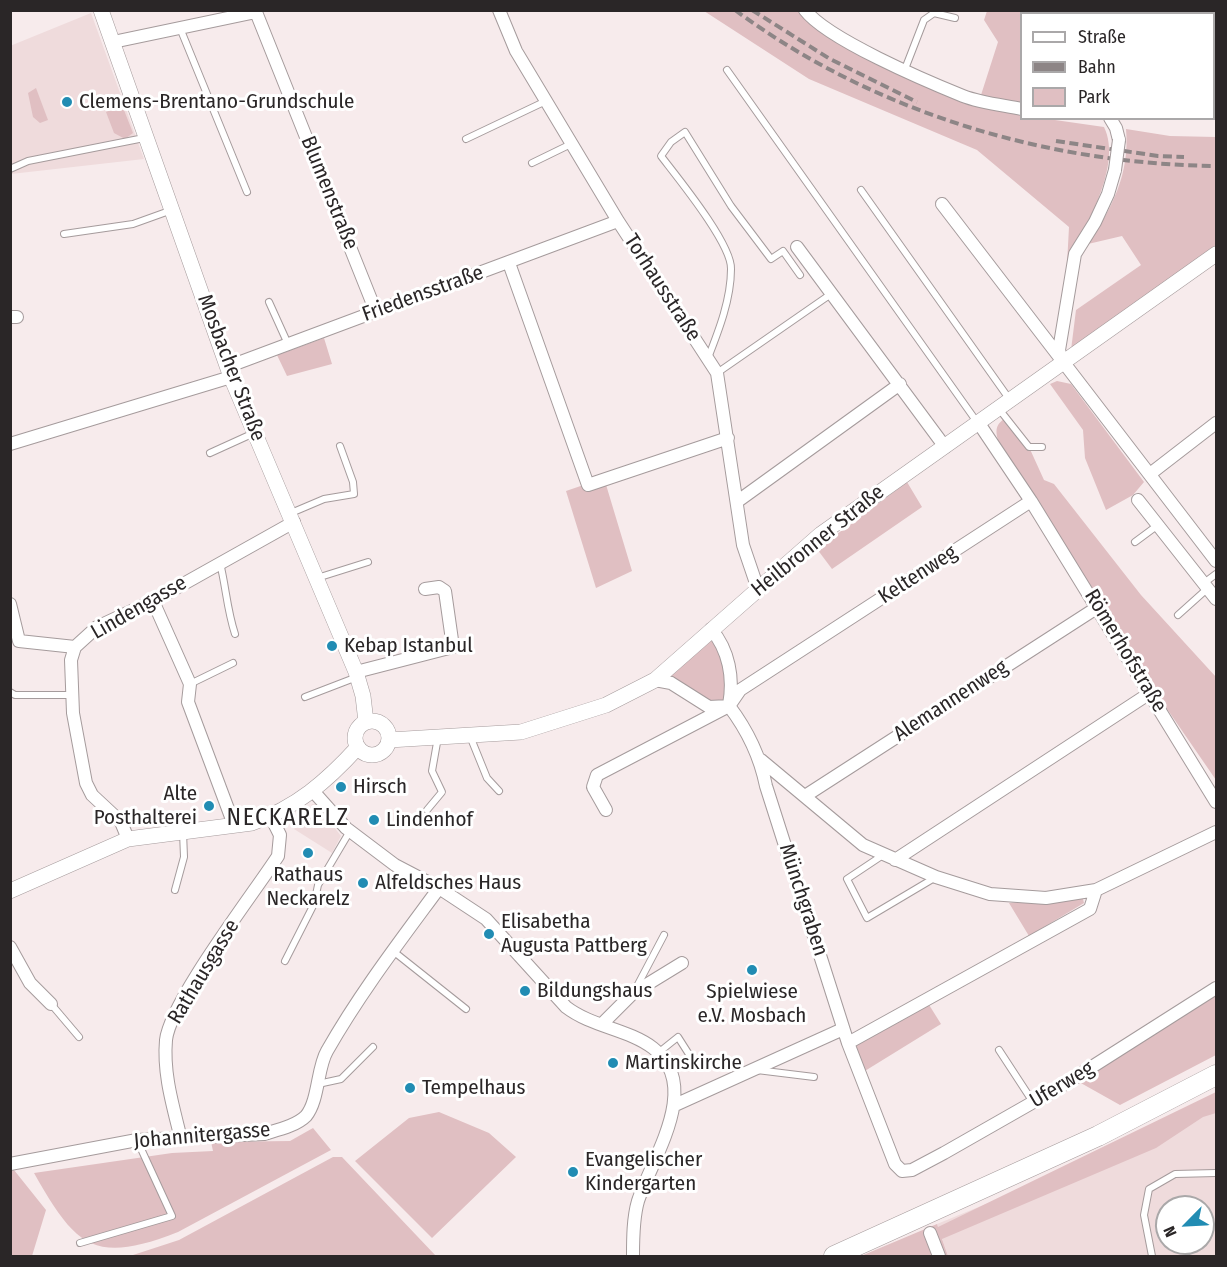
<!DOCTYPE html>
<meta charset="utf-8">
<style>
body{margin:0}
#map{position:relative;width:1227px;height:1267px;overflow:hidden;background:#f7ebec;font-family:"Fira Sans Condensed",sans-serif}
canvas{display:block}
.frame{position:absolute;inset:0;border:12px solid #2a2627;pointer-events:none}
.legend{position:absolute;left:1020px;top:12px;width:195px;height:108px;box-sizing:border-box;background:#fff;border:2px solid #aaa8a9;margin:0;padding:8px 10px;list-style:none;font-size:18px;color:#2a2627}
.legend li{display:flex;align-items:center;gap:12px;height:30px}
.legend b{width:30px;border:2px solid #aaa8a9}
.north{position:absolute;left:1155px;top:1195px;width:60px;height:60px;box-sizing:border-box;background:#fff;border:2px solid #aaa8a9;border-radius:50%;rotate:246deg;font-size:16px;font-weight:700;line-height:24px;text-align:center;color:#2a2627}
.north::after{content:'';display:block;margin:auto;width:21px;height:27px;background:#218cb3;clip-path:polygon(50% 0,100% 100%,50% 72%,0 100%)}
</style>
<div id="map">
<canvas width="1227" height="1267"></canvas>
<div class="frame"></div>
<ul class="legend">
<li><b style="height:8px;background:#fff"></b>Straße</li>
<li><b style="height:8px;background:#8d8586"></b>Bahn</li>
<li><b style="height:16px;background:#e0bfc2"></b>Park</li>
</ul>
<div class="north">N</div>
</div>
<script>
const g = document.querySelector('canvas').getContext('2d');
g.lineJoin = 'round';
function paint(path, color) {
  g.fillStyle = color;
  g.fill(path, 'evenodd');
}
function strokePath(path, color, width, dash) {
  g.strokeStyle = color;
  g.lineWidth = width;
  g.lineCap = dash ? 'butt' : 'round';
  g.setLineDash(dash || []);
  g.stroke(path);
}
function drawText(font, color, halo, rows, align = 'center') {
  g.font = font + ' "Fira Sans Condensed",sans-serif';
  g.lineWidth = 6;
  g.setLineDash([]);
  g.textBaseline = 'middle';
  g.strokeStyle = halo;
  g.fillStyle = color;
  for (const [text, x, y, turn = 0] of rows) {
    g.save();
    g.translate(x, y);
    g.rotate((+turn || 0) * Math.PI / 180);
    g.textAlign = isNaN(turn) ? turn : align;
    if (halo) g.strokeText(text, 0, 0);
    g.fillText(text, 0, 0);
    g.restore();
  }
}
const built = new Path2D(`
 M91 13 144 159 11 174 10 46Z
 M312 804 317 805 341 836 332 853 294 829 306 817Z
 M1216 1102V1256H948L937 1224 1118 1150ZM1167 1207H1203V1243H1167Z`);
const green = new Path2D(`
 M704 11H805L910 80 962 98 1021 113 1022 118 1048 119 1104 127C1123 166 1084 229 1067 264L1069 227 977 150 809 79Z
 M987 11H1139L1138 14H1022L1021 104 981 95 998 42 984 20Z
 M36 88 48 120 40 123 33 117 28 93Z
 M122 105 133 133 125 139 114 133 106 112Z
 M1126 129 1170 136 1216 137V253L1071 350 1076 310 1141 265 1122 236 1088 244C1112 208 1130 174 1126 129Z
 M324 338 332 364 287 376 277 355Z
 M1057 381 1071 384 1144 482 1133 495 1106 510 1085 458 1083 430 1050 384Z
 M1004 419 1029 447 1044 480 1054 484 1141 595 1216 677V780L1154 690 999 444C996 433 994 426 1004 419Z
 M604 478 632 571 596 588 566 491Z
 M907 482 922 507 832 569 817 549Z
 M711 629 723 642 729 706 709 707 655 680Z
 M1064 899H1083L1084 903 1029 936 1009 903Z
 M1216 994V1055L1120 1105 1079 1082Z
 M926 1000 941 1024 860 1074 848 1043Z
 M1216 1092V1113L1203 1117 1156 1148 942 1239 948 1256H861L937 1224 938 1227Z
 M439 1112 489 1133 516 1157 432 1238 355 1161 409 1118Z
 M313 1128 331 1150 178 1232C94 1265 76 1247 34 1173L172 1153 213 1151 211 1142 290 1141Z
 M333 1157H342L436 1256H130L179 1240Z
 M10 1165 46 1210 32 1256H11Z`);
const service = new Path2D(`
 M180 28 247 192
 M905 69 924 20 934 13 955 18
 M727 70 977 422
 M466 139 546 101
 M532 163 571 144
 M10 169 28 161 144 138
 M861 190 1010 400
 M64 234 133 224 172 210
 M269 302 288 344
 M708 358C719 330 731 299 731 269 732 244 677 177 661 156L671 142 685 132 731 206 771 259 783 251 800 275
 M717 373 831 294
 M999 409 1029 447H1042
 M210 453 254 433
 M291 513 324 499 354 494 353 482 340 446
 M1135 542 1158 525
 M220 563C226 587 227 610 235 634
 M317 578 368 562
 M1204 583 1216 574
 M1178 615 1207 589
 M190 684 233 663
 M10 692 15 695H72
 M305 697 357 677
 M470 736 487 778 499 791
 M427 810 442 792 432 771 438 737
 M883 855 847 879 867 918 936 877
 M175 890 184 857 183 832
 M393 951 466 1009
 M285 961 314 904 318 885 350 831
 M635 990 664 935
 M51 1004 79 1037
 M999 1050 1033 1102
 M658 1053 678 1037 692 1059
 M757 1070 814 1077
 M318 1084 341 1079 373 1047
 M80 1243 172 1216 137 1140
 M1152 1256 1144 1215 1149 1189 1175 1174 1216 1173`);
const minor = new Path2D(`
 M499 10 516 51 618 221 717 373 743 545 758 589
 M805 10C827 39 926 81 963 96 981 103 1002 105 1022 109
 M1138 14 1139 10
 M113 42 256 12 376 312
 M1110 118 1116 128 1119 140
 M942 204 1216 561
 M797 247 945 447
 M509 263 588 485 728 438
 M10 317H17
 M1062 361 1059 350 1075 254 1095 222 1108 194 1115 170
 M227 367 618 221
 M978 422 1031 501 1216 802
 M10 444 231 377
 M1150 474 1216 423
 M1138 500 1216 599
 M738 501 900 384
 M153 601 190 684 188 702 234 825
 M10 604 19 641 75 647
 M711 629C729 650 734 678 729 705
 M356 672 453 647 445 591 439 587 425 589
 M655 680 671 683 709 707 729 706C748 731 760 756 766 786L848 1043 895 1164 902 1171 912 1170 944 1153 1065 1084 1216 988
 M761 760 863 845 936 877 990 894 1046 898 1096 890 1216 832
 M313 791 346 828 395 865 439 888 486 919 566 1007C592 1027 628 1029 653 1048 703 1086 652 1158 638 1201 633 1218 633 1239 633 1256
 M805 796 1098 607
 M606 810 593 787 597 775 729 706 740 690 1031 501
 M128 839 121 822 92 795 86 783 73 713 71 660 75 647 97 627 153 601 294 522
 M895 860 1150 693
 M10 947 30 983 51 1004
 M602 1024 633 993 682 963
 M848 1043 1090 909 1096 890
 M675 1105 843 1029
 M181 1139C173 1106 163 1074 166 1040 170 1002 254 893 278 856L280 835 271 817
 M10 1164 137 1140 264 1134C277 1130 296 1126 306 1116 319 1100 317 1068 327 1051 360 993 400 941 439 888
 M930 1233 939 1256`);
const tertiary = new Path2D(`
 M101 10 231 377 356 672 363 696 366 722
 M355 738a17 17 0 1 1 34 0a17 17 0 1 1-34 0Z
 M389 740 521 732 606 705 655 680 821 534 1216 254
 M10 891 128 839 252 823C296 808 327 781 358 747`);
const primary = new Path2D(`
 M834 1256 1098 1136 1216 1075`);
const rail = new Path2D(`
 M735 10C873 112 1046 164 1216 166
 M752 10 830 59 917 102
 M1056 141 1158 156 1184 157`);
const minorBridge = new Path2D(`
 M1115 170 1119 140`);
const markers = [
 [67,102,6,"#218cb3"],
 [332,646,6,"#218cb3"],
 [341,787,6,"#218cb3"],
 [209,806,6,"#218cb3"],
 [374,820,6,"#218cb3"],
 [308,853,6,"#218cb3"],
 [363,883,6,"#218cb3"],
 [489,934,6,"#218cb3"],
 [752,970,6,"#218cb3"],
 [525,991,6,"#218cb3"],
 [613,1063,6,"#218cb3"],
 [410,1088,6,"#218cb3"],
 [573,1172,6,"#218cb3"]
];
const poiNames = [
 ["Clemens-Brentano-Grundschule",79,102],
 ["Kebap Istanbul",344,646],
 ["Hirsch",353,787],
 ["Alte",197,794,"right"],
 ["Posthalterei",197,818,"right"],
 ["Lindenhof",386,820],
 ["Rathaus",308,875,"center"],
 ["Neckarelz",308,899,"center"],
 ["Alfeldsches Haus",375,883],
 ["Elisabetha",501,922],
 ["Augusta Pattberg",501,946],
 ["Bildungshaus",537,991],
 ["Spielwiese",752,992,"center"],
 ["e.V. Mosbach",752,1016,"center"],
 ["Martinskirche",625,1063],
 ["Tempelhaus",422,1088],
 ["Evangelischer",585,1160],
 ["Kindergarten",585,1184]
];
const streetNames = [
 ["Blumenstraße",329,193,68],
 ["Torhausstraße",662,288,57],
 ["Friedensstraße",423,294,-20],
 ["Mosbacher Straße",231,368,69],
 ["Heilbronner Straße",818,541,-39],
 ["Keltenweg",918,575,-33],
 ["Lindengasse",139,608,-30],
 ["Römerhofstraße",1125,651,59],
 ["Alemannenweg",951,701,-33],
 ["Münchgraben",803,900,72],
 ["Rathausgasse",204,972,-59],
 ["Uferweg",1062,1085,-31],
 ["Johannitergasse",202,1136,-5]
];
const quarterNames = [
 ["NECKARELZ",288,818]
];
paint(built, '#efdbdc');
paint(green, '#e0bfc2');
strokePath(service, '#a59b9c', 8);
strokePath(minor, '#a59b9c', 14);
strokePath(tertiary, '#a59b9c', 16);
strokePath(primary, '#a59b9c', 21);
strokePath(service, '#fff', 6);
strokePath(minor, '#fff', 12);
strokePath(tertiary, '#fff', 15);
strokePath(primary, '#fff', 20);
strokePath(rail, '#8d8586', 4, [9, 4.5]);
strokePath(minorBridge, '#a59b9c', 14, []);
strokePath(minorBridge, '#fff', 12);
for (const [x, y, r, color] of markers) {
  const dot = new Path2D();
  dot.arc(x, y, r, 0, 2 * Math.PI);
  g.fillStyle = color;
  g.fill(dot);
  strokePath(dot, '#fff', 2);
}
drawText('21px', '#2a2627', '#fff', poiNames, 'left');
drawText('21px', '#2a2627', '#fff', streetNames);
g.letterSpacing = '1.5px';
drawText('24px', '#2a2627', '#fff', quarterNames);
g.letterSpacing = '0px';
</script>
